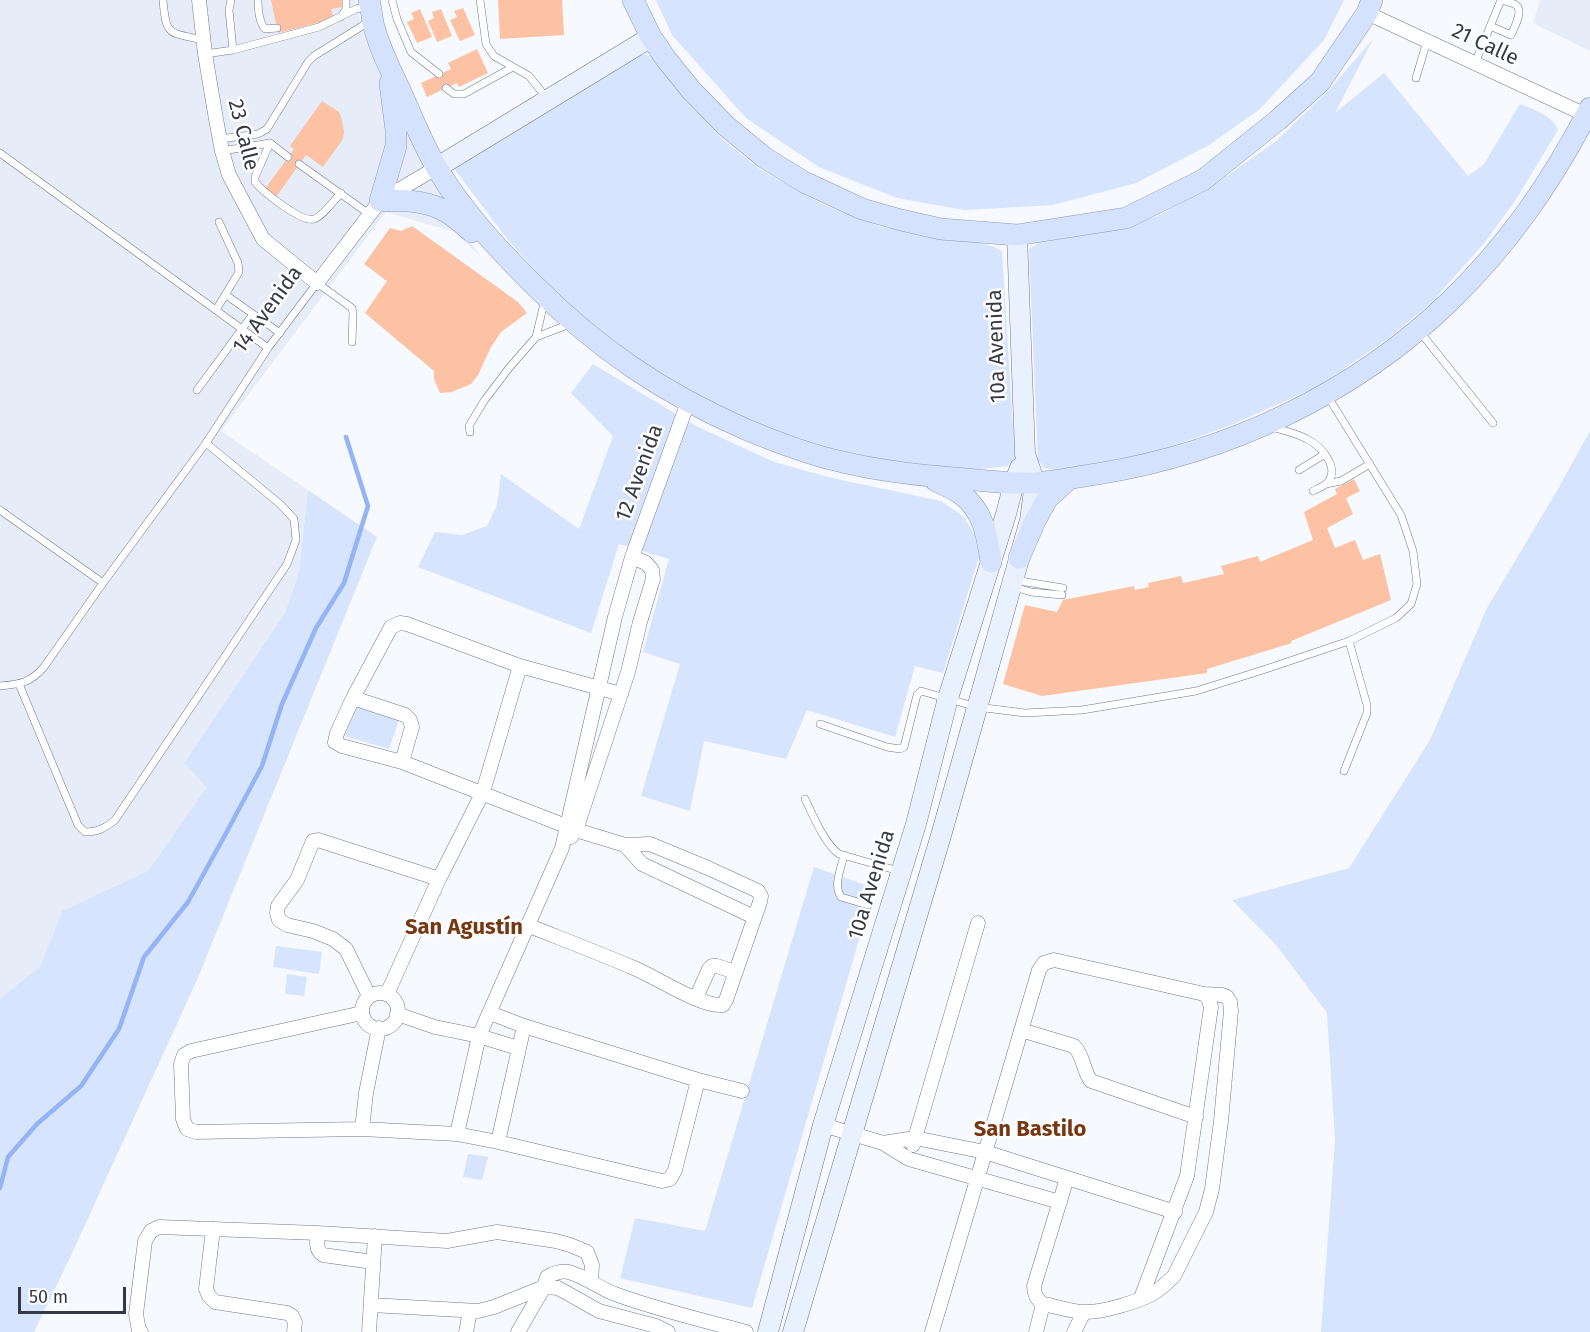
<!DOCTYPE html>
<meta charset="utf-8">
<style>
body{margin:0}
#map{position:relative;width:1590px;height:1332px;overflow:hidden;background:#f6f9fd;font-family:"Fira Sans",sans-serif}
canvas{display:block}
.scale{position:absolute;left:18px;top:1287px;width:108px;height:27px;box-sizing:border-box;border:3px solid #353a42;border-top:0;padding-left:8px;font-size:18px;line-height:21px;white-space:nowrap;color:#353a42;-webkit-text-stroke:4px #fff;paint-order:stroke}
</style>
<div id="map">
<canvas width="1590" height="1332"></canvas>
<div class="scale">50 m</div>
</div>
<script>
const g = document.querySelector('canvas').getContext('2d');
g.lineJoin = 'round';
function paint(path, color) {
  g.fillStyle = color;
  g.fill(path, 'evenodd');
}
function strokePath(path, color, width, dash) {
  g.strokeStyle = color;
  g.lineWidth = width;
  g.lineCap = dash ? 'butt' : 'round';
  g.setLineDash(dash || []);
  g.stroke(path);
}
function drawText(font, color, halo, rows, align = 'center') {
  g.font = font + ' "Fira Sans",sans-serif';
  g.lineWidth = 5;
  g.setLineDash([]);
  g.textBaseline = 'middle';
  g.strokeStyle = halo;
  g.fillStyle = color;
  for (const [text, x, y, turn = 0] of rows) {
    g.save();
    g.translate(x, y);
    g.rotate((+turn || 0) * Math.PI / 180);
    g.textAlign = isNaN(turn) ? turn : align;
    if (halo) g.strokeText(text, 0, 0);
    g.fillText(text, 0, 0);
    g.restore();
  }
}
const built = new Path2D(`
 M0 0H355L364 37 407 130 452 213 480 256 455 232 386 212 221 431 308 490 299 572 285 613 184 763 208 787 148 871 62 911 40 967 0 998Z
 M1540 0H1590V51L1533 23Z`);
const green = new Path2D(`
 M656 0H1344L1324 40 1260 109 1209 145 1136 183 1053 205 964 210 897 198 819 167 746 118 672 35Z
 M1373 39 1335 113 1384 73 1468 176 1484 164 1520 104C1534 110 1552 115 1558 130L1515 201 1485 242 1431 303 1386 340 1317 387 1231 425 1153 453 1057 470 1044 468 1038 460 1029 249 1039 243 1106 231 1158 216 1221 180 1275 142 1328 91Z
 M630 55H649L658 61 687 102 723 140 761 170 822 204 881 227 981 243 994 247 1002 251 1015 459 1009 466 972 470 885 460 827 447 764 426 706 399 632 356 574 313 508 240 455 170V164Z
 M593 364 696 426 774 462 832 478 941 501 964 517 975 536 979 557 943 673 915 666 895 737 807 710 786 759 704 741 690 811 641 796 680 664 643 652 669 559 619 544 591 633 418 567 435 532 462 535 487 526 497 505 501 474 579 529 613 436 571 393Z
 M1590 431V1332H1321L1335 1140 1327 1013 1277 946 1232 900 1349 868 1430 740 1487 608 1558 489Z
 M308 490 377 537 197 980 67 1264 34 1332H0V998L40 967 62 911 148 871 207 787 184 763 285 613 299 572Z
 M349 705 399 720 389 749 341 735Z
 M814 867 874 888 752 1308 620 1278 635 1218 705 1231Z
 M276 946 322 952 319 974 273 967Z
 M287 974 307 977 304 996 285 994Z
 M468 1154 488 1157 482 1180 463 1177Z`);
const stream = new Path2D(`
 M0 1188 8 1157 37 1124 81 1086 119 1029 144 957 188 902 224 837 262 766 282 704 316 628 344 583 368 506 346 437`);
const building = new Path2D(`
 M271 0H342L343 7 331 9 334 19 278 33Z
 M498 0H562L564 35 500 39Z
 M463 8 475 35 460 41 450 20 457 17 454 11Z
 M420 9 432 37 417 43 407 22 414 19 411 13Z
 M441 9 452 36 437 42 428 21 434 18 432 12Z
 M477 49 488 73 459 87 457 83 427 97 421 83 451 69 448 63Z
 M322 101 339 112 342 120 344 132 343 139 323 167 306 155 276 197 265 189 294 149 290 146Z
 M412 226 518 302 527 313 501 332 491 347 478 375 471 384 452 392 440 393 434 379V371L365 313 387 281 364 264 390 228 401 231Z
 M1354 479 1360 491 1346 498 1353 514 1327 528 1335 548 1355 540 1363 560 1380 554 1391 600 1291 641 1292 643 1207 669V673L1042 696 1003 684 1025 605 1057 612 1063 600 1134 586 1135 590 1149 587 1148 583 1181 576 1183 583 1224 574 1221 566 1258 556 1260 562 1313 540 1304 512 1337 494 1335 489Z`);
const lane = new Path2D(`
 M163 0C166 37 169 32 203 40
 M231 0 229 10 233 50
 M258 0C258 9 259 22 265 29L277 28
 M392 0 397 19 411 52 439 74
 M480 0 486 44 494 56 529 76 546 97
 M341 17 346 9V0
 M1490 26 1511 35C1514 28 1524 11 1516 5 1513 3 1505 1 1501 0
 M205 54 233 50 319 27 356 9 368 6
 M1475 63 1501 0
 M1416 78 1427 41
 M446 88 454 94H464L513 67
 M220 139 258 134 267 129 308 62 314 56 370 21
 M270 143 255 177V182C263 192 302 223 314 219 322 217 335 199 341 193
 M222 151 270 143 288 157
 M0 153 268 348
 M299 164 369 214
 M226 295 280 333
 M216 310 239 272 238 263 219 222
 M1420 332 1493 423
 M536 337 570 324
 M197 390 253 314
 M1271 427C1283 430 1296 433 1307 439 1321 446 1342 469 1326 484 1322 487 1317 489 1313 491
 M470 432 469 426 484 401 509 368 536 337 545 299
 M1299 470 1325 454
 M1326 484 1341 481 1370 464
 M0 510 103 583
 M1015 579 1026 582 1063 588
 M1014 587 1031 592 1062 595
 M19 684 78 825 85 832C98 832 105 828 115 820L287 564 296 540 294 519 280 504 206 443
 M0 686C21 684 30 683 44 667L103 583 206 443 268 348 317 283 352 308 353 313 352 342
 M820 724 887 747 900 749 904 747 917 695 921 691 977 707 1025 713 1082 710 1196 691 1266 669 1349 641 1396 618 1411 604 1417 584 1413 551 1401 515 1327 395
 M1344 771 1367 713V705L1349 641
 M805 799C813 815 824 843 839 854L899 871
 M844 855C841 869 833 885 841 897L868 905`);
const street = new Path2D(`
 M199 0 205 54 216 119 222 151 229 175 263 239 317 283 380 201 436 168
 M1367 13 1586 115
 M353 698 405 715 410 720 412 727 402 762
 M571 837 576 830 628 672 640 622 653 579 652 570 646 563 632 557
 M625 845 642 864 754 917
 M527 925C562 939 599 953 634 968 656 977 700 1007 723 1005L726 1000 760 902 761 896 758 891 708 868 650 844 625 845 576 830 402 762 342 746 335 742 337 733 353 698 391 627 400 623 407 624 520 666 621 694
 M362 1011a18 18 0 1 1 36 0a18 18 0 1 1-36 0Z
 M387 994 439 879 483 792 520 666
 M369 996 346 949 333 939 313 931 287 925 279 920 277 913 278 906 297 880 313 841 318 840 439 879
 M696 998 709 969 712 966H717L735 972
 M362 1013 191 1051 184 1055 181 1064 183 1119 187 1129 196 1132 362 1129 457 1134 498 1142 662 1181 670 1179 675 1170 698 1080
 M490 1013 524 1026 698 1080 742 1091
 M397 1014 435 1027 479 1036 518 1048
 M1021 1030 1074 1046C1084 1056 1083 1071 1091 1081L1196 1117
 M823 1125 883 1143 909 1159 1060 1202
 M362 1129 366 1093 379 1028
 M457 1134 479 1036 562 848 615 617 632 557 688 402
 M498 1142 524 1026
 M883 1143 915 1138 985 1152 1175 1212
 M913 1145 978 923
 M1067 1178 1034 1286C1034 1294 1036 1299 1043 1304 1056 1306 1071 1312 1084 1312 1101 1313 1137 1302 1152 1294 1161 1289 1167 1283 1174 1276L1206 1212 1212 1189 1221 1121 1231 1011 1230 1002 1227 997 1222 995 1204 994
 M213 1229 206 1289 209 1296 215 1302 287 1313 292 1316 295 1322 294 1332
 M318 1233C317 1242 315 1249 323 1255L373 1262
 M371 1305 478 1311 494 1307 544 1287 558 1288 599 1311 656 1326 668 1332
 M141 1332 139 1331 136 1314 145 1241 151 1231 159 1227 318 1233 447 1241 497 1232 556 1241 570 1245 587 1252 592 1265 591 1281
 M369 1332 375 1236
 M466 1332 470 1311
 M518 1332 544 1287 547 1277C554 1273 561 1270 569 1272 586 1277 599 1288 615 1294 658 1310 703 1320 746 1332
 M932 1332 1039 970 1044 963 1054 960 1204 994 1208 998 1211 1007 1187 1176 1141 1298
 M1036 1332 1043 1304
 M1074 1332 1084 1312`);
const secondary = new Path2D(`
 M436 168 651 37
 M768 1332 823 1125 916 824 948 698 1006 514 1014 483 1020 468
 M793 1332 942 832 1030 520 1035 483 1025 454 1017 235`);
const primary = new Path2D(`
 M369 0C371 8 372 16 373 23 379 49 393 74 403 97 414 121 424 147 438 170 464 213 499 250 535 286 598 349 663 393 745 429 776 442 809 455 843 462 879 471 917 475 954 478 980 480 1007 484 1034 483 1055 482 1076 477 1097 474 1228 453 1354 394 1450 301 1510 243 1552 181 1590 108
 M633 0 651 37 666 59 691 90 726 126 765 158 804 182 862 209 901 220 941 229 1017 235 1126 218 1203 180 1278 120 1320 82 1367 13 1372 0
 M390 83 396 130V146L380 201C401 200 422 200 441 209 453 214 462 224 472 232
 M936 481C944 485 954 489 961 494 984 511 987 536 991 562
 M1019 558 1035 521 1047 499 1070 478`);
const streetNames = [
 ["21 Calle",1485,45,25],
 ["23 Calle",243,135,76],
 ["14 Avenida",268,310,-54],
 ["10a Avenida",997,346,-92],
 ["12 Avenida",640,473,-70],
 ["10a Avenida",872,885,-73]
];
const neighbourhoodNames = [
 ["San Agustín",464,928],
 ["San Bastilo",1030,1130]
];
paint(built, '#e7edf8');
paint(green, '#d6e4fe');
strokePath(stream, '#94b4f5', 4.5);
paint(building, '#fdc1a4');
strokePath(lane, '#70798c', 8);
strokePath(street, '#70798c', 15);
strokePath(secondary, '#70798c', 21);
strokePath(primary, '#8b9bba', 22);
strokePath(lane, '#fff', 7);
strokePath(street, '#fff', 14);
strokePath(secondary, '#eaf1fe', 20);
strokePath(primary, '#d5e2fd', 21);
drawText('21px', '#353a42', '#fff', streetNames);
drawText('bold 22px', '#763713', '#fff', neighbourhoodNames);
</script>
